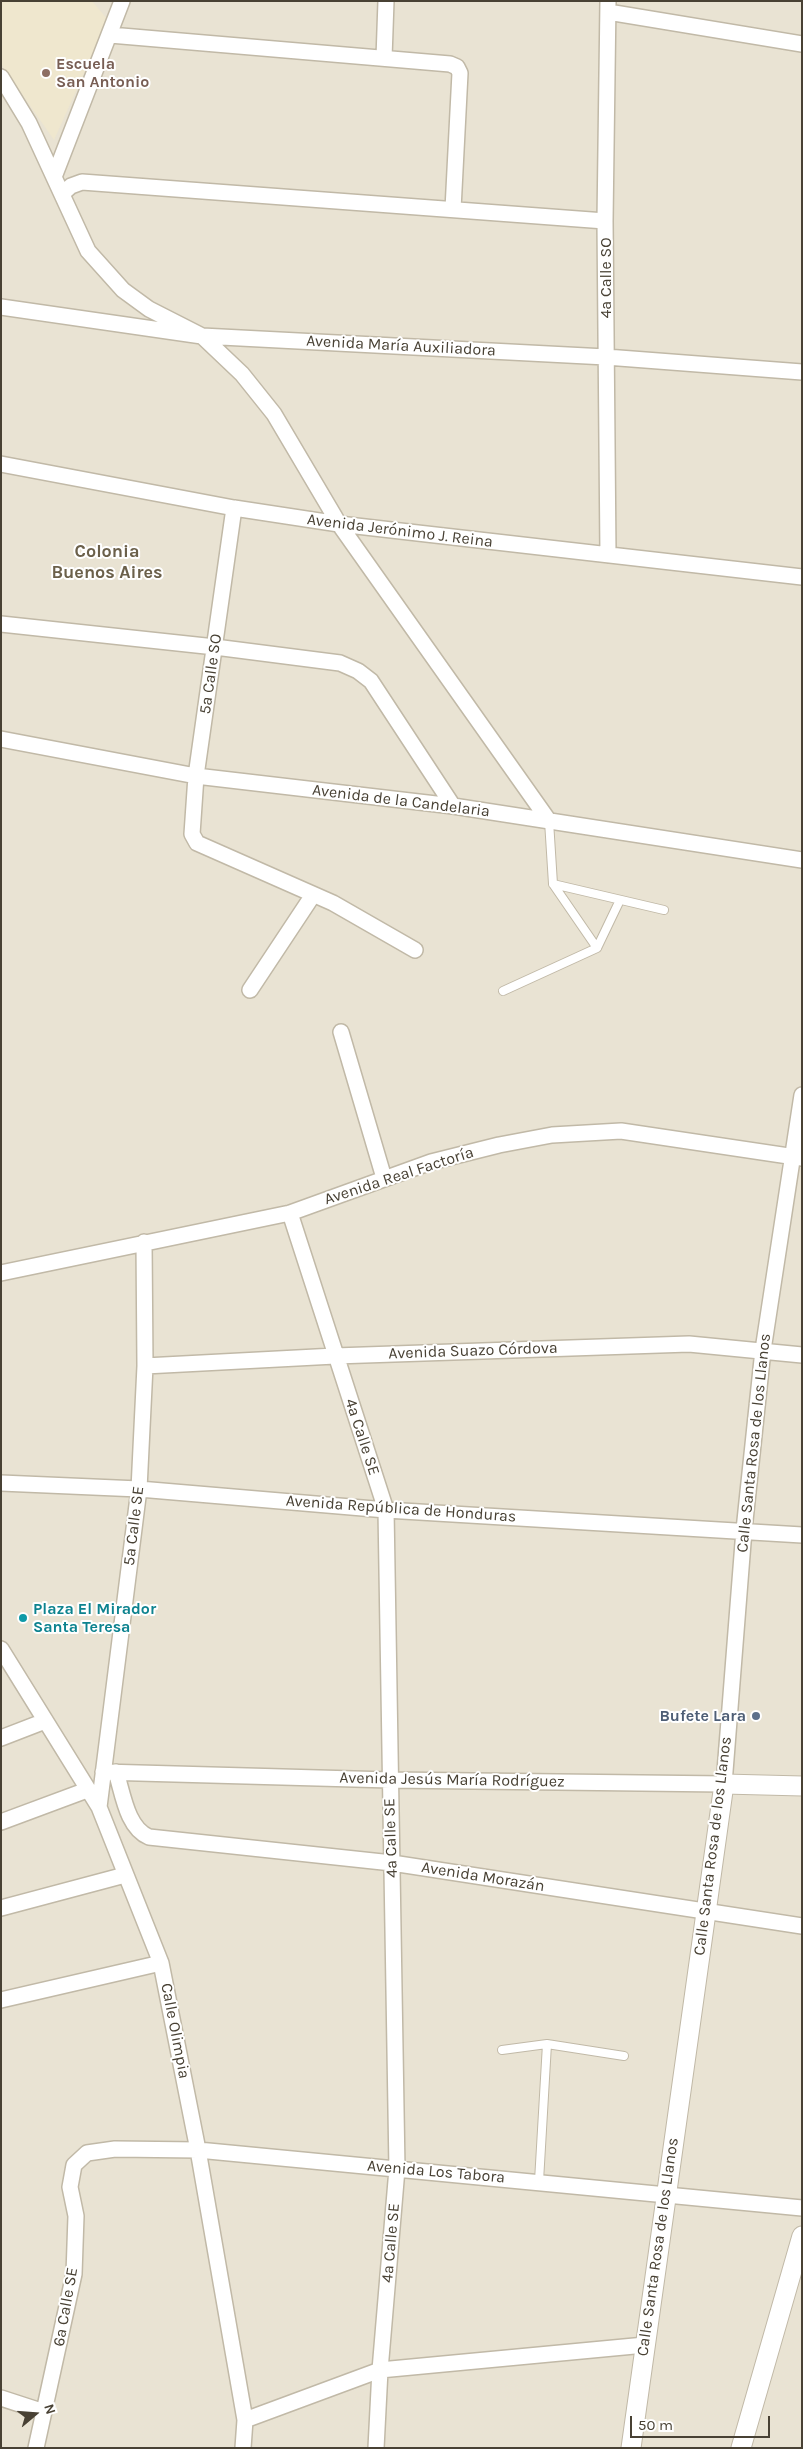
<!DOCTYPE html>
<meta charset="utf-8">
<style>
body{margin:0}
#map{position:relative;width:803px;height:2449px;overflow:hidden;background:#f4f1e5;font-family:Karla,sans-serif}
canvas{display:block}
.frame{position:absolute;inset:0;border:2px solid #484134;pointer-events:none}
.north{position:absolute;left:10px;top:2389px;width:50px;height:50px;-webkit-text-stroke:4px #fff;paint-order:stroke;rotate:72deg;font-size:14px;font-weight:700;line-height:20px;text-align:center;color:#484134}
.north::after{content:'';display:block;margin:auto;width:18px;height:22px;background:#484134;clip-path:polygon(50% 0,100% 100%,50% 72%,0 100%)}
.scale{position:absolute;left:630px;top:2416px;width:140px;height:22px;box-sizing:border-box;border:2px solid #484134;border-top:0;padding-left:6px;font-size:15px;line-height:18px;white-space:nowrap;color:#484134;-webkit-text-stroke:4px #fff;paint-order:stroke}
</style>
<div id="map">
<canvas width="803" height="2449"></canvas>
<div class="frame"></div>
<div class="north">N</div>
<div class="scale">50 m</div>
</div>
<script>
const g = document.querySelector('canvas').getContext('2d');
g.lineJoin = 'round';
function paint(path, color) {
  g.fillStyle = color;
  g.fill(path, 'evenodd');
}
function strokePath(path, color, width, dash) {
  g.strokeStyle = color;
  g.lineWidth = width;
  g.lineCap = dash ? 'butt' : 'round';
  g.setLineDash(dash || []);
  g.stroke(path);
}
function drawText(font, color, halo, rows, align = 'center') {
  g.font = font + ' Karla,sans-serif';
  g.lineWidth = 4;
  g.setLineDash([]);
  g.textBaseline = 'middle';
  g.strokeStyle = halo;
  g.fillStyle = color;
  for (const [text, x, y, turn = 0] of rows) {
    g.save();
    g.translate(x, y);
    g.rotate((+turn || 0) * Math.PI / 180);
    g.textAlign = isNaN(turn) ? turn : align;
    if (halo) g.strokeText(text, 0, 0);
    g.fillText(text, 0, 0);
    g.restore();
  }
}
const residential = new Path2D(`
 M1 1H802V2448H1Z`);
const education = new Path2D(`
 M1 1H92L108 20 54 140 1 64Z`);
const service = new Path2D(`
 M553 884 664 910
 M597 948 620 900
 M503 991 597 948 553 884 549 821
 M502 2050 547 2044 624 2056
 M539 2181 547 2044`);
const minor = new Path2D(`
 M608 1 605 221 608 555
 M608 12 802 44
 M110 35 450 64 457 67 460 73 453 209
 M384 58 386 1
 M1 77 29 123 88 251 123 290 149 309 202 336 242 374 274 414 339 524 549 821
 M54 177 122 1
 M62 194 71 186 82 182 605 221
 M1 307 202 336 606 357 802 372
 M1 464 234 508 339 524 802 577
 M234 508 196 776 192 834 197 843 333 903 415 950
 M1 624 215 647 340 663 358 671 371 681 453 806
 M1 739 196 776 453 806 802 860
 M250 990 313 895
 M341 1032 384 1178
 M290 1213 386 1510 397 2169 380 2370 376 2448
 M1 1273 290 1213 431 1162 499 1145 552 1135 621 1131 802 1158
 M145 1366 335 1356 689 1344 802 1355
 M1 1483 139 1489 386 1510 802 1535
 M1 1649 99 1807 161 1963 198 2150 245 2420 243 2448
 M1 1738 45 1721
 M103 1772 390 1780 724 1784 744 1530 763 1350 802 1095
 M116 1772C123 1794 127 1828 149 1837L392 1863 802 1926
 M99 1807 139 1489 145 1366 144 1242
 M1 1822 87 1790
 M1 1908 125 1875
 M1 2000 161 1963
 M1 2398 44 2412
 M245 2420 380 2370 645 2345
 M36 2448 74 2274 76 2216 70 2187 74 2165 87 2153 115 2149 198 2150 802 2208`);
const tertiary = new Path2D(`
 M631 2448 724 1784 802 1786
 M741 2448 802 2236`);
const markers = [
 [46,73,5,"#8d6e63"],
 [23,1618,5,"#0f9aa8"],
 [756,1716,5,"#5c6f8a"]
];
const educationNames = [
 ["Escuela",56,64],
 ["San Antonio",56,82]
];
const streetNames = [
 ["4a Calle SO",606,278,-90],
 ["Avenida María Auxiliadora",401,346,3],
 ["Avenida Jerónimo J. Reina",400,531,7],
 ["5a Calle SO",211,674,-82],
 ["Avenida de la Candelaria",401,801,7],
 ["Avenida Real Factoría",399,1176,-18],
 ["Avenida Suazo Córdova",473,1351,-2],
 ["4a Calle SE",362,1437,72],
 ["Calle Santa Rosa de los Llanos",754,1443,-84],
 ["Avenida República de Honduras",401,1509,4],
 ["5a Calle SE",134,1526,-83],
 ["Avenida Jesús María Rodríguez",452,1780,1],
 ["4a Calle SE",391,1838,-92],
 ["Calle Santa Rosa de los Llanos",713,1846,-83],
 ["Avenida Morazán",483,1877,9],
 ["Calle Olimpia",175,2031,79],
 ["Avenida Los Tabora",436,2172,5],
 ["4a Calle SE",391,2243,-85],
 ["Calle Santa Rosa de los Llanos",658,2247,-82],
 ["6a Calle SE",66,2307,-80]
];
const cultureNames = [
 ["Plaza El Mirador",33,1609],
 ["Santa Teresa",33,1627]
];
const serviceNames = [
 ["Bufete Lara",746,1716]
];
const neighbourhoodNames = [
 ["Colonia",107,552],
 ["Buenos Aires",107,573]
];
paint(residential, '#e9e3d3');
paint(education, '#efe7ce');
strokePath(service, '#c1b9a7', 10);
strokePath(minor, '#c1b9a7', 18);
strokePath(tertiary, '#c1b9a7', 21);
strokePath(service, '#fff', 8);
strokePath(minor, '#fff', 15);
strokePath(tertiary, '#fff', 19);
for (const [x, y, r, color] of markers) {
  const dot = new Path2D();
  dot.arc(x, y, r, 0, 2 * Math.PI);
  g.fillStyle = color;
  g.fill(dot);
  strokePath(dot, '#fff', 2);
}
drawText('bold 16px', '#785e54', '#fff', educationNames, 'left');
drawText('16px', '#484134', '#fff', streetNames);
drawText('bold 16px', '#0d838f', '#fff', cultureNames, 'left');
drawText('bold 16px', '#4e5e75', '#fff', serviceNames, 'right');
drawText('bold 18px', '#6b604a', '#fff', neighbourhoodNames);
</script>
